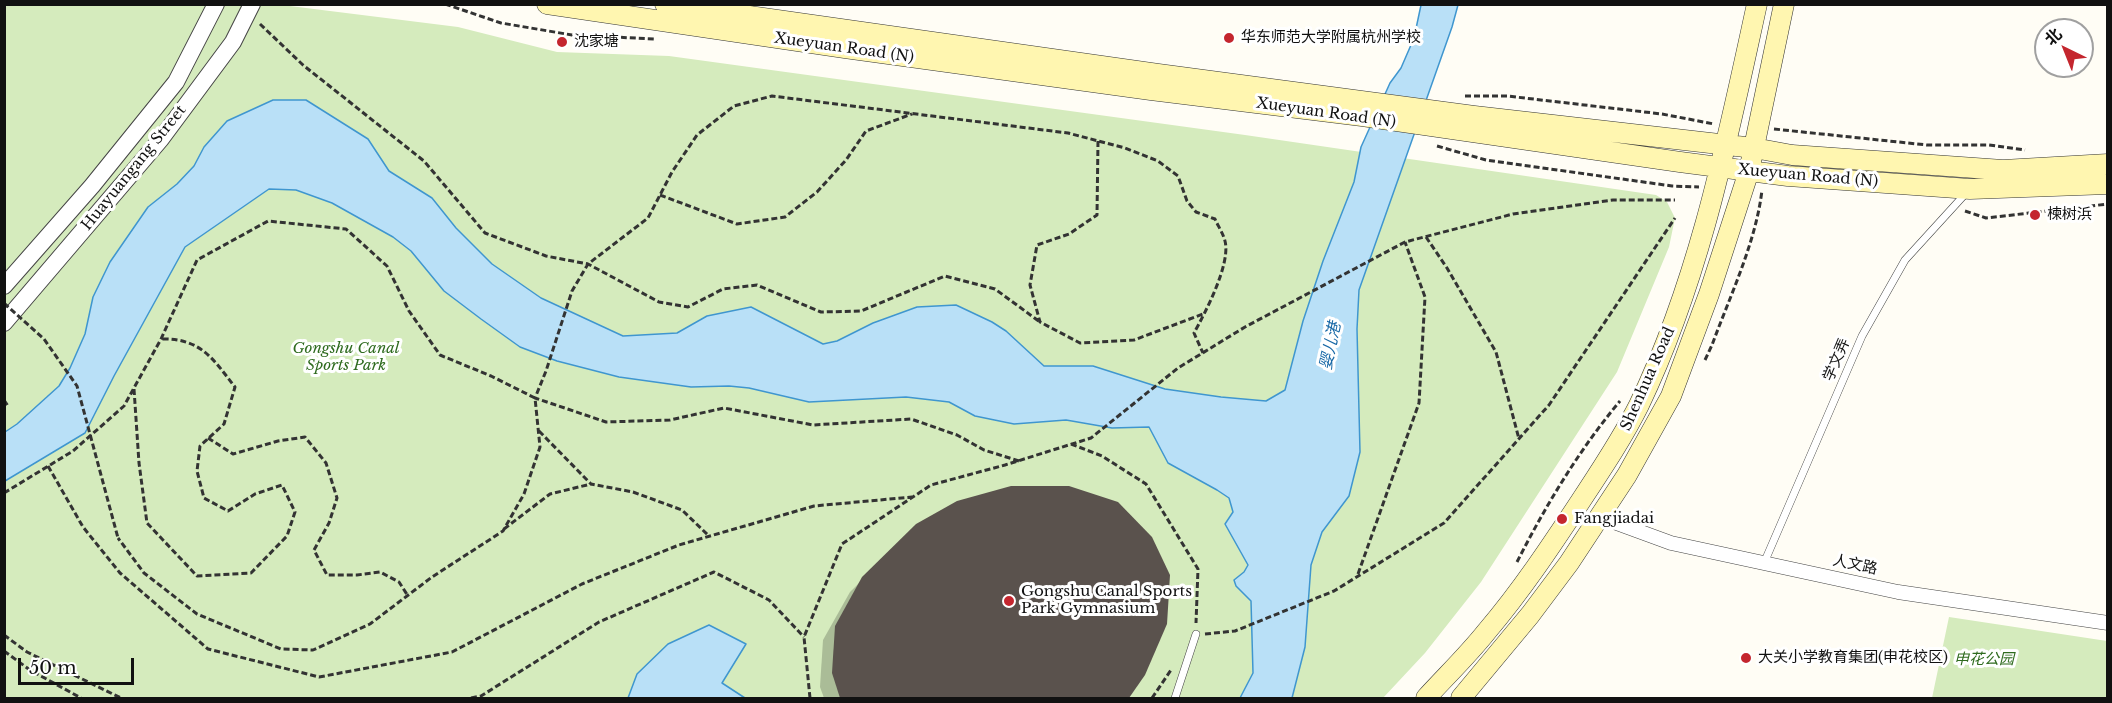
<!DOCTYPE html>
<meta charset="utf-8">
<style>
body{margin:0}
#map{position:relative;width:2112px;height:703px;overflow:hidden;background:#fffdf5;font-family:"Libre Baskerville","Noto Sans SC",serif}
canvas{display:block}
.frame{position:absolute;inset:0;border:6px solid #111;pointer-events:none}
.north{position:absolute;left:2034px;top:18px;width:60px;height:60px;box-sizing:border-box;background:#fff;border:2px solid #a0a0a0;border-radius:50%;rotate:317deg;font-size:16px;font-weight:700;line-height:24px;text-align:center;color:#111}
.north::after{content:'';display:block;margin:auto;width:21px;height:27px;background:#c4262e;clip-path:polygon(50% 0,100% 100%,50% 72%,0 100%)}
.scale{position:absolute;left:18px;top:658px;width:116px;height:27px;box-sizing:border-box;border:3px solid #111;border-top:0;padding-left:8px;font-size:18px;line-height:21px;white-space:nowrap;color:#111;-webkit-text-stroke:4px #fff;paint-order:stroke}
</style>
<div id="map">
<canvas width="2112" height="703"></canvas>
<div class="frame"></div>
<div class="north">北</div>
<div class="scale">50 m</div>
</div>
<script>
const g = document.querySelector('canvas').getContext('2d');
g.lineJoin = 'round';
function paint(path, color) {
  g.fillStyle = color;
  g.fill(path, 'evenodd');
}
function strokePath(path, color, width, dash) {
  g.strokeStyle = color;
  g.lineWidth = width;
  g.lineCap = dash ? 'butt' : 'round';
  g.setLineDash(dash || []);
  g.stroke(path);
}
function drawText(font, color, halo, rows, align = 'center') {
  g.font = font + ' "Libre Baskerville","Noto Sans SC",serif';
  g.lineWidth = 6;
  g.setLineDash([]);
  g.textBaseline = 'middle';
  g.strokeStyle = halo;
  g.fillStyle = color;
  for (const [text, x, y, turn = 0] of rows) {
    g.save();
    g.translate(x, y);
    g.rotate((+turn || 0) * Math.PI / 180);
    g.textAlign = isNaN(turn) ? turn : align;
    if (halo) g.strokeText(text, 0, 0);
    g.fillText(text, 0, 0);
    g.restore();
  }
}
const green = new Path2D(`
 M274 4 458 27 557 52 669 56 1245 135 1656 195 1667 202 1675 218 1669 247 1617 372 1481 582 1425 653 1383 698H5L4 5Z
 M1949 617 2107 641V698H1932Z`);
const water = new Path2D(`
 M1421 5H1458L1452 27 1359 290 1357 329 1360 452 1349 496 1322 532 1311 565 1305 647 1292 698H1240L1253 673 1251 601 1236 586 1234 580 1244 572 1248 565 1225 524 1233 512 1229 498 1217 490 1168 463 1149 427 1112 428 1066 420 1014 424 975 416 949 402 906 397 809 402 749 388 729 386 691 387 619 377 557 361 520 347 481 319 444 291 411 251 393 237 332 203 296 190 269 189 185 247 114 376 85 433 5 481V432L17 424 59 386 70 368 85 334 93 297 110 262 148 207 177 184 194 166 204 147 227 121 273 100H306L368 139 389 171 432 198 456 228 492 264 541 298 623 336 677 333 707 316 751 307 823 344 837 341 873 323 917 307 956 305 992 322 1006 331 1044 366H1093L1165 389 1221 397 1266 401 1285 390 1303 321 1323 261 1354 182 1361 147 1390 83 1401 68 1414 38Z
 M709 625 746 644 722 683 745 698H628L637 674 668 644Z`);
const shadow = new Path2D(`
 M917 526 1144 675 1127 698H824L820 687 823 640 850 592Z`);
const building = new Path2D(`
 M1011 486H1069L1118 502 1152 537 1170 575 1167 624 1145 675 1129 698H840L832 673 835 626 862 577 916 524 957 501Z`);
const path = new Path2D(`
 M445 4 501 23 572 35 655 39
 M260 24 303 65 424 161 485 233 546 256 588 264 659 302 688 307 723 289 757 285 821 312 861 311 945 276 995 289 1040 322
 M1465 96H1507L1662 114 1714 124
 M1774 129 1927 145H1989L2025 150
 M1098 141 1097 215 1069 234 1037 245 1030 285 1040 322 1080 343 1134 340 1203 314
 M1437 146 1486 160 1672 186 1699 187
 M660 195 737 224 785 217 817 192 846 160 866 131 912 114
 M1965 211 1986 218 2108 204
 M1426 237 1447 268 1496 352 1519 439
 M1705 360 1712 345C1730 296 1756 242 1762 190
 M134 389 139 463 147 523 197 576 251 573 287 536 295 512 282 485 255 494 228 511 204 498 197 471 200 446 224 424 235 387C213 359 201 338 161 339
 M4 400 8 406
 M539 431 591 484 633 492 682 510 710 537
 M208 438 233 454 278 441 305 437 326 463 337 498 329 523 314 550 327 575H357L380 572 399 582 408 596
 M1071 444 1102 456 1146 484 1198 569 1196 623
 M1019 461 984 450 957 435 911 419 813 425 724 408 670 420 606 422 535 398 546 371 572 291 588 264 648 218 672 172 697 135 734 106 772 96 1068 133 1125 148 1158 161 1178 176 1187 201 1196 212 1215 219C1218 226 1223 233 1225 241 1231 264 1205 313 1194 333L1203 353
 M48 466 83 527 120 573 208 649 319 677 452 652 582 584 679 545 814 506 912 497
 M4 493 73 451 124 406 161 339 197 260 268 221 346 229 387 266 409 311 440 355 491 376 535 398 540 447 524 494 503 531 432 577 370 624 313 650 281 649 197 614 144 573 118 538
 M504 529 550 494 591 484
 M1517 562C1546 505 1579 450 1620 401
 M1358 574 1419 403 1425 297 1405 242
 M1205 634 1235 631 1334 591 1444 523 1549 405 1675 218
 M4 635 27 652 121 698
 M4 651 30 670 81 698
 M471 698 481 696 599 622 714 572 769 600 804 637
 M810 698 804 637 842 544 931 485 1005 465 1091 438 1178 368 1245 327 1405 242 1513 214 1613 200H1675
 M1152 698 1171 670`);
const service = new Path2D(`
 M1764 563 1862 336 1905 260 1967 192
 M1175 698 1196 634`);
const minor = new Path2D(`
 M1600 517 1671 543 1898 592 2108 623`);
const tertiary = new Path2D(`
 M4 286 92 186 176 82 216 4
 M4 323 161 139 233 42 252 4`);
const secondary = new Path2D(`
 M547 4 845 48 1151 90 1362 116 1680 162 1788 176 1970 189 2108 184
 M665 4 1158 74 1474 116 1754 148 1792 155 2003 170 2108 164
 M1426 698C1446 676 1468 655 1487 631 1521 591 1551 546 1580 502 1601 470 1622 439 1639 405 1700 278 1727 141 1757 4
 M1461 698 1530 615 1569 563 1627 475 1671 396 1709 294 1749 171 1784 4`);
const pathBridge = new Path2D(`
 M4 303 44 339 77 386 118 538`);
const markers = [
 [1229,38,6,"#c4262e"],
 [562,42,6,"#c4262e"],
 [2035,215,6,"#c4262e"],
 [1562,519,6,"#c4262e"],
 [1009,601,6,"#c4262e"],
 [1746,658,6,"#c4262e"]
];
const poiNames = [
 ["华东师范大学附属杭州学校",1241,38],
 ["沈家塘",574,42],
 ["楝树浜",2047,215],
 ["Fangjiadai",1574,519],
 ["Gongshu Canal Sports",1021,592],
 ["Park Gymnasium",1021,609],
 ["大关小学教育集团(申花校区)",1758,658]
];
const streetNames = [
 ["Xueyuan Road (N)",844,48,8],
 ["Xueyuan Road (N)",1326,113,8],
 ["Huayuangang Street",134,168,-51],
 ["Xueyuan Road (N)",1808,176,5],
 ["学文弄",1837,360,-67],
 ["Shenhua Road",1648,379,-66],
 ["人文路",1855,565,12]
];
const parkNames = [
 ["Gongshu Canal",346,349],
 ["Sports Park",346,366],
 ["申花公园",1984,660]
];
const waterNames = [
 ["婴儿港",1331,346,-78]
];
paint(green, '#d5ebbd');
paint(water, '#b9e0f7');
strokePath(water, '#3f96cf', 1.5);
paint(shadow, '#0003');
paint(building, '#5a524d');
strokePath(service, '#444', 8);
strokePath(minor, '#444', 15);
strokePath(tertiary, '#444', 18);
strokePath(secondary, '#333', 21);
strokePath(path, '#333', 3, [6, 3]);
strokePath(service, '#fff', 7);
strokePath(minor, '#fff', 14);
strokePath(tertiary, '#fff', 16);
strokePath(secondary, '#fff6b0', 20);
strokePath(pathBridge, '#333', 3, [6, 3]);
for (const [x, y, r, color] of markers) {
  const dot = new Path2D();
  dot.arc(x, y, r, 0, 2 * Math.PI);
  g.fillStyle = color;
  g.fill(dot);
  strokePath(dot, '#fff', 2);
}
drawText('15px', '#111', '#fff', poiNames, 'left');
drawText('15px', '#111', '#fff', streetNames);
drawText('italic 15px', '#2f6b1f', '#fff', parkNames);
drawText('italic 16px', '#1768a6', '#fff', waterNames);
</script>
